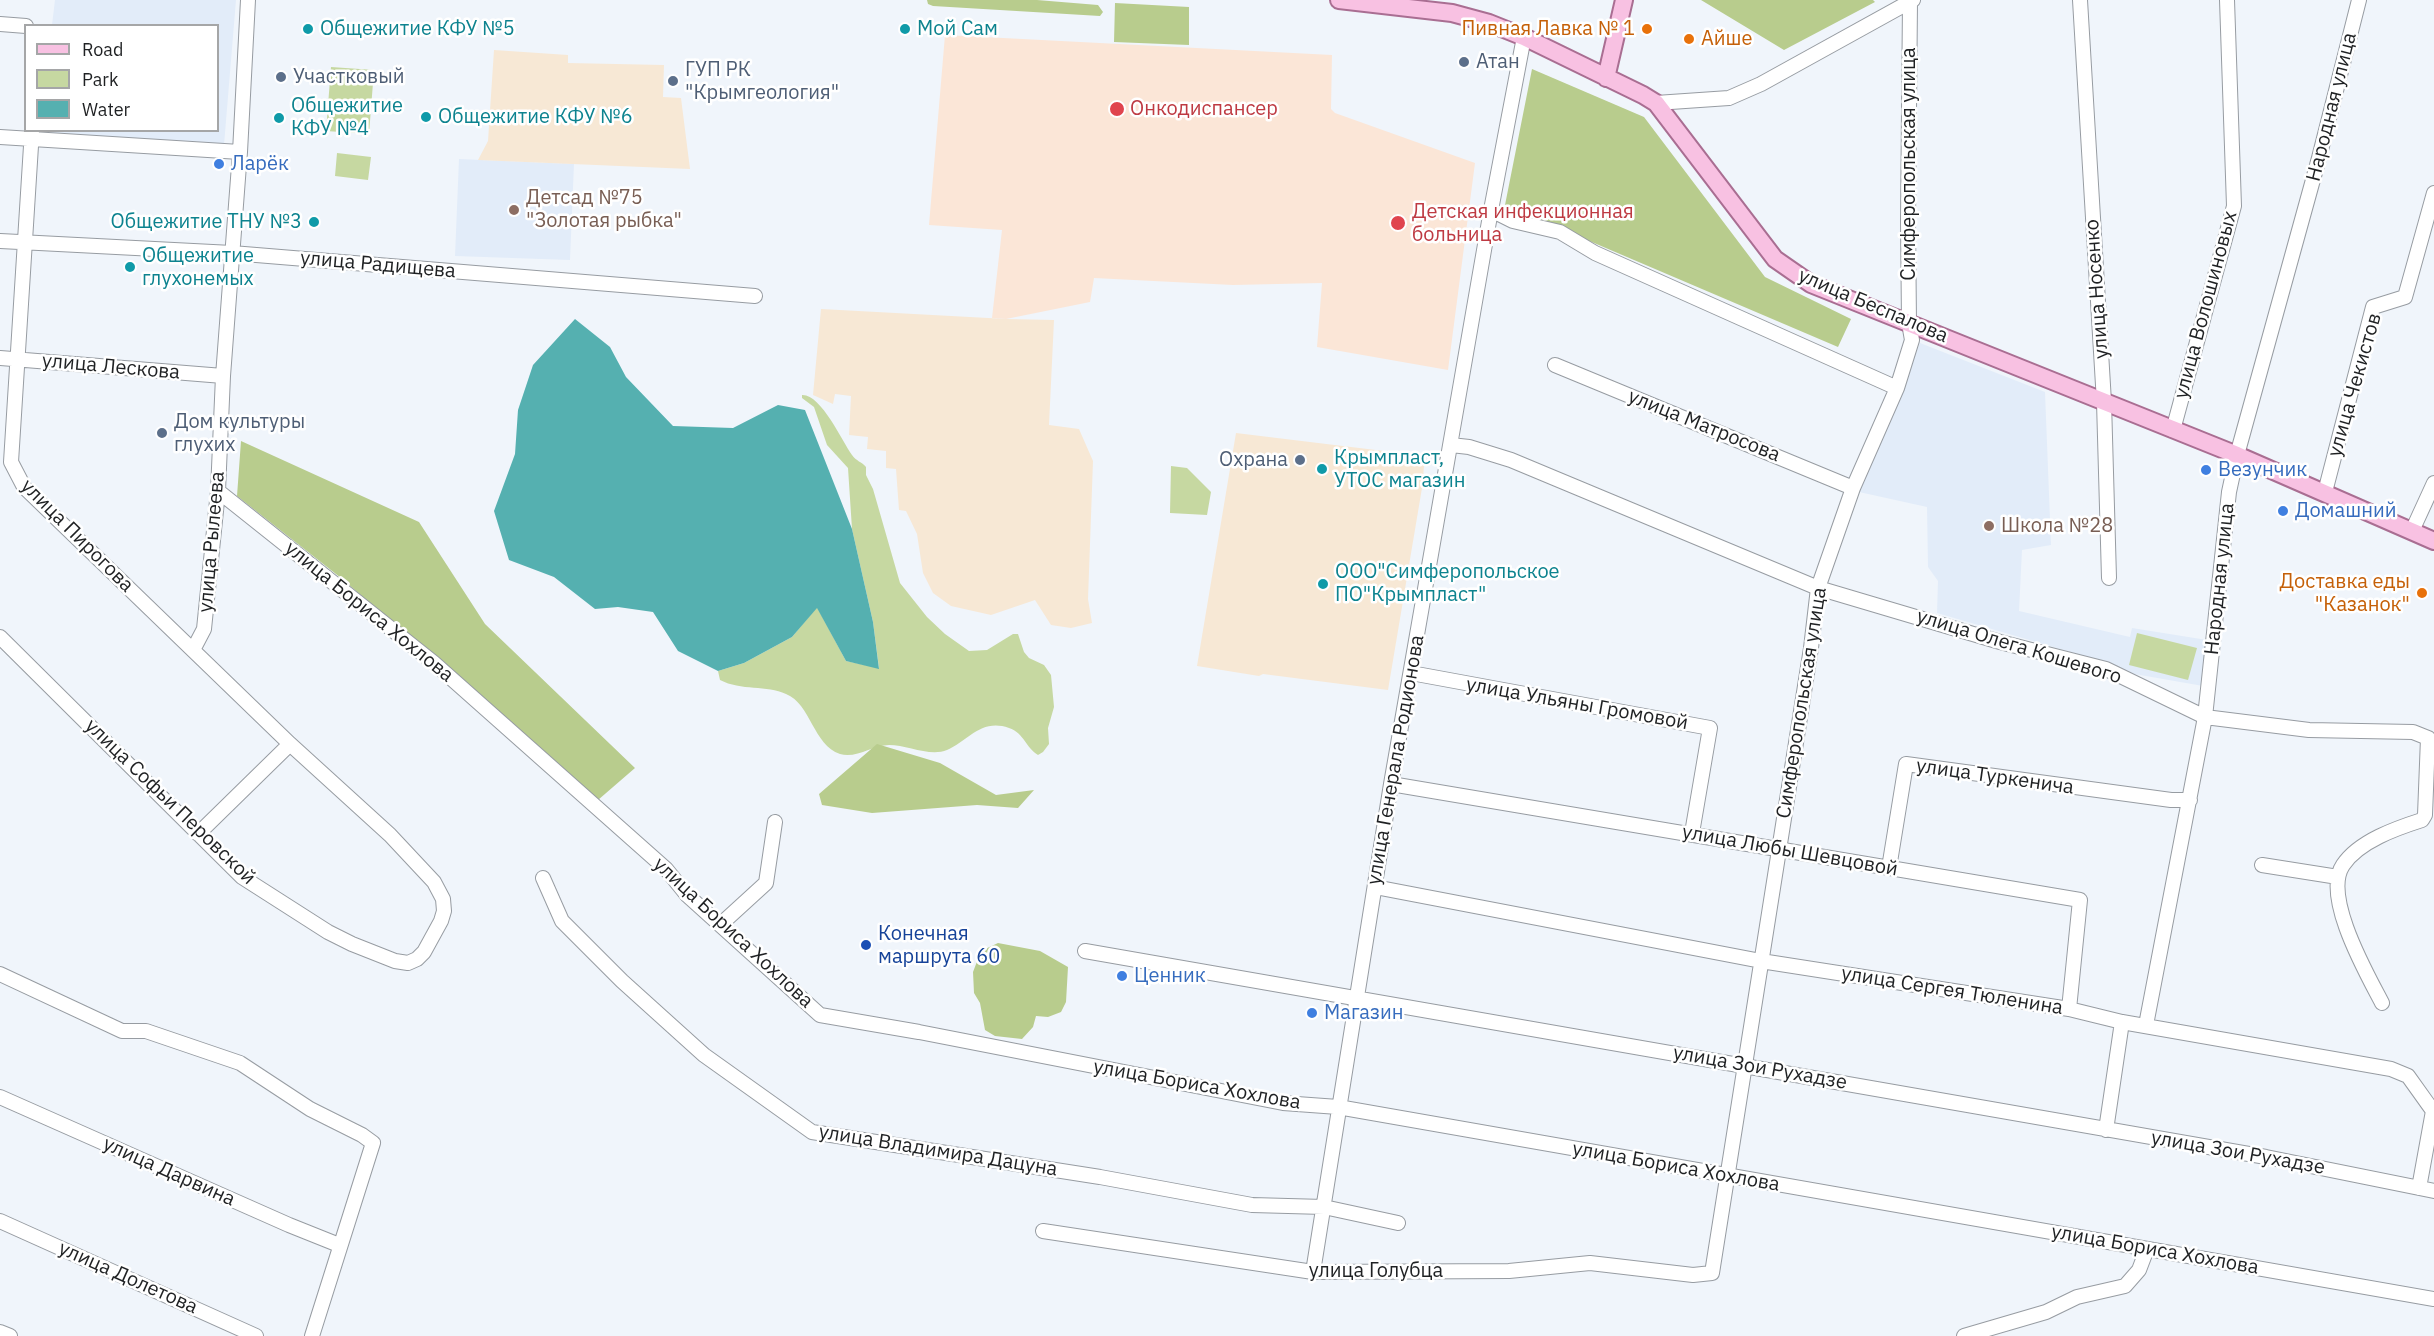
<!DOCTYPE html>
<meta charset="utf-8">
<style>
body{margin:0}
#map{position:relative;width:2434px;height:1336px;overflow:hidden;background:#f0f5fb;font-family:"IBM Plex Sans",sans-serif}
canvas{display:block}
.legend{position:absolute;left:24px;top:24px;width:195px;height:108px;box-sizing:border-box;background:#fff;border:2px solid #a5a6a7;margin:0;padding:8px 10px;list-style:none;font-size:18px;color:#1f2123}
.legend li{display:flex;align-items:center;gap:12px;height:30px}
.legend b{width:30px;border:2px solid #a5a6a7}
</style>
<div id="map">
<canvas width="2434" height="1336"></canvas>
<ul class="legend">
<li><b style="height:8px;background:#f8c1e2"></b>Road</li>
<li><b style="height:16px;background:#c6d8a1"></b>Park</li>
<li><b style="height:16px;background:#55b0b0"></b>Water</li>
</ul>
</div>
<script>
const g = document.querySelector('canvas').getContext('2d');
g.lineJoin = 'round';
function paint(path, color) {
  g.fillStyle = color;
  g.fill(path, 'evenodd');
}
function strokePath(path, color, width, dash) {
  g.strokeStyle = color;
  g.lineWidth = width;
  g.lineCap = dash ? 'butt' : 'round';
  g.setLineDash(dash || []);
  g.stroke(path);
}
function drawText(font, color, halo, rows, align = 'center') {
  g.font = font + ' "IBM Plex Sans",sans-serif';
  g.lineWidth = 5;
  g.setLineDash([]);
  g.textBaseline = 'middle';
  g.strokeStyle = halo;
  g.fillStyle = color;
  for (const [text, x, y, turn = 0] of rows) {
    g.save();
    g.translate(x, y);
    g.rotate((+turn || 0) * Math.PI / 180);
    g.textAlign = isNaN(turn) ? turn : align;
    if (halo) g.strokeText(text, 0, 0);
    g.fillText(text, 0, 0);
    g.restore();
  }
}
const built = new Path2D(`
 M55 0H236L224 145 200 142 41 135 42 130H218V26L52 25Z
 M459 159 574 164 570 260 455 256Z
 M1920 343 2045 392 2051 545 2022 550 2019 611 2130 637 2132 628 2207 640 2203 686 2123 672 2108 663 1937 613 1938 581 1928 567 1927 507 1859 492Z`);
const industrial = new Path2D(`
 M494 50 568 55V63L664 65 663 97 681 98 690 169 478 160 488 141Z
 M821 309 1007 319 1054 320 1049 425 1079 429 1093 461 1088 599 1092 623 1071 628 1051 625 1035 600 991 615 951 606 933 593 923 573 917 534 906 511 899 510 896 469 886 468V451L867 449 868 437 849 435 851 396 835 394 833 404 813 395Z
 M1236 433 1425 456 1422 488 1388 690 1263 674 1259 676 1197 666Z`);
const medical = new Path2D(`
 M945 35 1332 55 1331 109 1335 113 1475 163 1448 370 1317 347 1322 283 1233 285 1094 278 1090 302 1006 319 992 318 1002 230 929 225Z`);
const green = new Path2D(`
 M331 67 374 70 369 134 326 131Z
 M337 153 371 157 368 180 335 176Z
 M802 395C821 394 842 441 852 455 856 461 862 462 866 467V475L873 489 900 583 927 617 945 634 969 651 987 650 1013 634H1018L1024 652 1029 658 1044 665 1051 675 1054 707 1048 728 1049 744 1043 752 1038 755C1026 748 1024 733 1009 728 981 718 968 741 947 750 930 757 907 745 889 745 873 745 856 759 840 754 813 745 811 704 786 694 767 685 741 691 720 680L718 671 744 663 792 637 817 607 846 661 879 668 873 622 852 529 848 468 827 445 814 407 802 398Z
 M1171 466 1187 468 1211 492 1207 515 1170 513Z
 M2137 633 2197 648 2188 680 2129 665Z`);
const forest = new Path2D(`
 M927 0H1037L1098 5 1103 12 1100 16 933 6 928 4Z
 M1701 0H1873L1875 2 1784 50Z
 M1115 3 1189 7V45L1114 42Z
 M1532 69 1644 117 1765 277 1851 319 1838 347 1505 205Z
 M241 441 419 522 485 624 635 768 598 800 341 578 237 496Z
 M877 744 940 763 996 795 1034 790 1018 808 977 805 872 813 822 805 819 794Z
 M998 943 1040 951 1068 967 1066 1002 1061 1012 1048 1017 1036 1016 1033 1027 1022 1039 995 1036 985 1030 980 1003 974 993 973 972 981 951Z`);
const water = new Path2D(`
 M575 319 610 347 626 377 673 426 733 428 778 405 805 410 852 529 873 622 879 669 846 661 817 608 792 637 744 663 718 671 678 651 653 612 618 607 595 609 554 577 509 560 494 511 515 454 518 410 533 365Z`);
const minor = new Path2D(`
 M2080 0 2104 402 2109 578
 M0 24 26 26
 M1656 103 1729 98 1761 84 1913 0
 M0 137 240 152
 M1491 210 1513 221 1560 232 1595 253 1897 388
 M0 241 232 253 755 296
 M0 358 223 376
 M1555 365 1853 488
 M2173 430 2234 206 2227 0
 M1451 445 1469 447 1511 460 1818 588 2000 642 2106 669 2205 717 2309 730 2413 732 2428 738 2425 815 2422 820C2397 828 2359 841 2343 865 2322 896 2367 974 2382 1003
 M218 491 434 663 666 869 687 895 820 1015 919 1032 1283 1103 1338 1107 2434 1299
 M2325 492 2373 307 2405 297 2434 193
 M2412 531 2434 483
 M0 637 242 877 328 932 352 944 395 961 408 963 417 959 424 952 441 921 444 911 443 899 434 882 390 835 290 744 24 487 11 462 32 130
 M193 650 204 629 218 491 223 376 240 152 248 0
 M1411 673 1710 728 1692 833
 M1391 784 2080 900 2069 1009
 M198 834 290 744
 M2262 865 2338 877
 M1889 868 1906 764 2171 800H2190
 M543 878 562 921 622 981 704 1055 812 1132 1100 1177 1252 1205 1324 1207 1398 1223
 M1375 887 1761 961 2069 1009 2122 1022 2391 1069 2408 1076 2433 1111 2419 1188
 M720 925 766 883 775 822
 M1085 951 2266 1157 2434 1191
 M0 974 122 1031H146L240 1063 310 1109 362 1135 373 1143 312 1336
 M2146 1025 2205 717 2229 492 2237 455 2319 158 2359 0
 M0 1097 289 1225 339 1245
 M2106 1130 2122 1022
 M0 1221 256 1336
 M1043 1231 1313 1272 1509 1271 1590 1263 1693 1275 1712 1273 1811 648 1818 588 1853 488 1897 388 1912 340 1909 323 1908 221 1910 1
 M1313 1272 1391 784 1491 210 1524 37
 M0 1332 10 1336
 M1964 1336 2046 1312 2077 1297 2125 1286 2139 1270 2147 1249`);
const major = new Path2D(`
 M1339 0 1452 13 1489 23 1524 37 1643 95 1656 103 1775 259 1811 284 2237 455 2434 541
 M1606 78 1624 0`);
const markers = [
 [308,29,6,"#0f9aa8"],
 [905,29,6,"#0f9aa8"],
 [1647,29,6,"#e8710a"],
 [1689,39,6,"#e8710a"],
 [1464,62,6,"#5c6f8a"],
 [281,77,6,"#5c6f8a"],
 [673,81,6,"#5c6f8a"],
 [1117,109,8,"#e0444e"],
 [426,117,6,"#0f9aa8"],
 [279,118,6,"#0f9aa8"],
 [219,164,6,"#3f7fe0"],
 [514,210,6,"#8d6e63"],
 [314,222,6,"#0f9aa8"],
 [1398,223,8,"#e0444e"],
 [130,267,6,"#0f9aa8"],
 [162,433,6,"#5c6f8a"],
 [1300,460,6,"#5c6f8a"],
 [1322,469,6,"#0f9aa8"],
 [2206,470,6,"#3f7fe0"],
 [2283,511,6,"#3f7fe0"],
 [1989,526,6,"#8d6e63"],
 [1323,584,6,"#0f9aa8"],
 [2422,593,6,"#e8710a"],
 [866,945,6,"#1a4fb4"],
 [1122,976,6,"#3f7fe0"],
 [1312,1013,6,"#3f7fe0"]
];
const cultureNames = [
 ["Общежитие КФУ №5",320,29],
 ["Мой Сам",917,29],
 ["Общежитие",291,106],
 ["КФУ №4",291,129],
 ["Общежитие КФУ №6",438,117],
 ["Общежитие ТНУ №3",302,222,"right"],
 ["Общежитие",142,256],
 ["глухонемых",142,279],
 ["Крымпласт,",1334,458],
 ["УТОС магазин",1334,481],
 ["ООО\"Симферопольское",1335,572],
 ["ПО\"Крымпласт\"",1335,595]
];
const foodNames = [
 ["Пивная Лавка № 1",1635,29],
 ["Айше",1701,39,"left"],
 ["Доставка еды",2410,582],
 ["\"Казанок\"",2410,605]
];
const serviceNames = [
 ["Атан",1476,62],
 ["ГУП РК",685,70],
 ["\"Крымгеология\"",685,93],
 ["Участковый",293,77],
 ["Дом культуры",174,422],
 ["глухих",174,445],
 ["Охрана",1288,460,"right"]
];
const streetNames = [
 ["Народная улица",2332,107,-76],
 ["Симферопольская улица",1909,164,-90],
 ["улица Радищева",378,265,5],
 ["улица Носенко",2097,289,-94],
 ["улица Волошиновых",2206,305,-75],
 ["улица Беспалова",1873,306,23],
 ["улица Лескова",111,367,5],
 ["улица Чекистов",2355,385,-74],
 ["улица Матросова",1704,426,22],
 ["улица Пирогова",77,536,45],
 ["улица Рылеева",212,542,-85],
 ["Народная улица",2220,579,-84],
 ["улица Бориса Хохлова",369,612,39],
 ["улица Олега Кошевого",2019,647,17],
 ["Симферопольская улица",1802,703,-81],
 ["улица Ульяны Громовой",1577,704,10],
 ["улица Генерала Родионова",1396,760,-80],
 ["улица Туркенича",1995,777,8],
 ["улица Софьи Перовской",170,802,44],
 ["улица Любы Шевцовой",1790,851,10],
 ["улица Бориса Хохлова",733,933,43],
 ["улица Сергея Тюленина",1952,991,9],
 ["улица Зои Рухадзе",1760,1068,10],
 ["улица Бориса Хохлова",1197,1085,10],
 ["улица Владимира Дацуна",938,1151,9],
 ["улица Зои Рухадзе",2238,1153,10],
 ["улица Бориса Хохлова",1676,1167,10],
 ["улица Дарвина",169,1172,24],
 ["улица Бориса Хохлова",2155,1250,10],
 ["улица Голубца",1376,1271],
 ["улица Долетова",128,1278,24]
];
const healthNames = [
 ["Онкодиспансер",1130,109],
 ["Детская инфекционная",1412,212],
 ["больница",1412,235]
];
const shopNames = [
 ["Ларёк",231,164],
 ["Везунчик",2218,470],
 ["Домашний",2295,511],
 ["Ценник",1134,976],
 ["Магазин",1324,1013]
];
const educationNames = [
 ["Детсад №75",526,198],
 ["\"Золотая рыбка\"",526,221],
 ["Школа №28",2001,526]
];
const transitNames = [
 ["Конечная",878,934],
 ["маршрута 60",878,957]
];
paint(built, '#e2ecf9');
paint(industrial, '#f7e8d5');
paint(medical, '#fbe6d7');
paint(green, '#c6d8a1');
paint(forest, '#b8cc8d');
paint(water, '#55b0b0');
strokePath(minor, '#979ca2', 16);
strokePath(major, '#a96e92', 20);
strokePath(minor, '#fff', 14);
strokePath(major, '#f8c1e2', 16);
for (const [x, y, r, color] of markers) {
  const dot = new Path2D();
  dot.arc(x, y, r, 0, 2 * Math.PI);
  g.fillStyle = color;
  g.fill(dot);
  strokePath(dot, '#fff', 2);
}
drawText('20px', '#0d838f', '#fff', cultureNames, 'left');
drawText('20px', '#c56008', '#fff', foodNames, 'right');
drawText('20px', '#4e5e75', '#fff', serviceNames, 'left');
drawText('20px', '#1f2123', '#fff', streetNames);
drawText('20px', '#be3a42', '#fff', healthNames, 'left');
drawText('20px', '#366cbe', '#fff', shopNames, 'left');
drawText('20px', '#785e54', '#fff', educationNames, 'left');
drawText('20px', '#164399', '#fff', transitNames, 'left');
</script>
